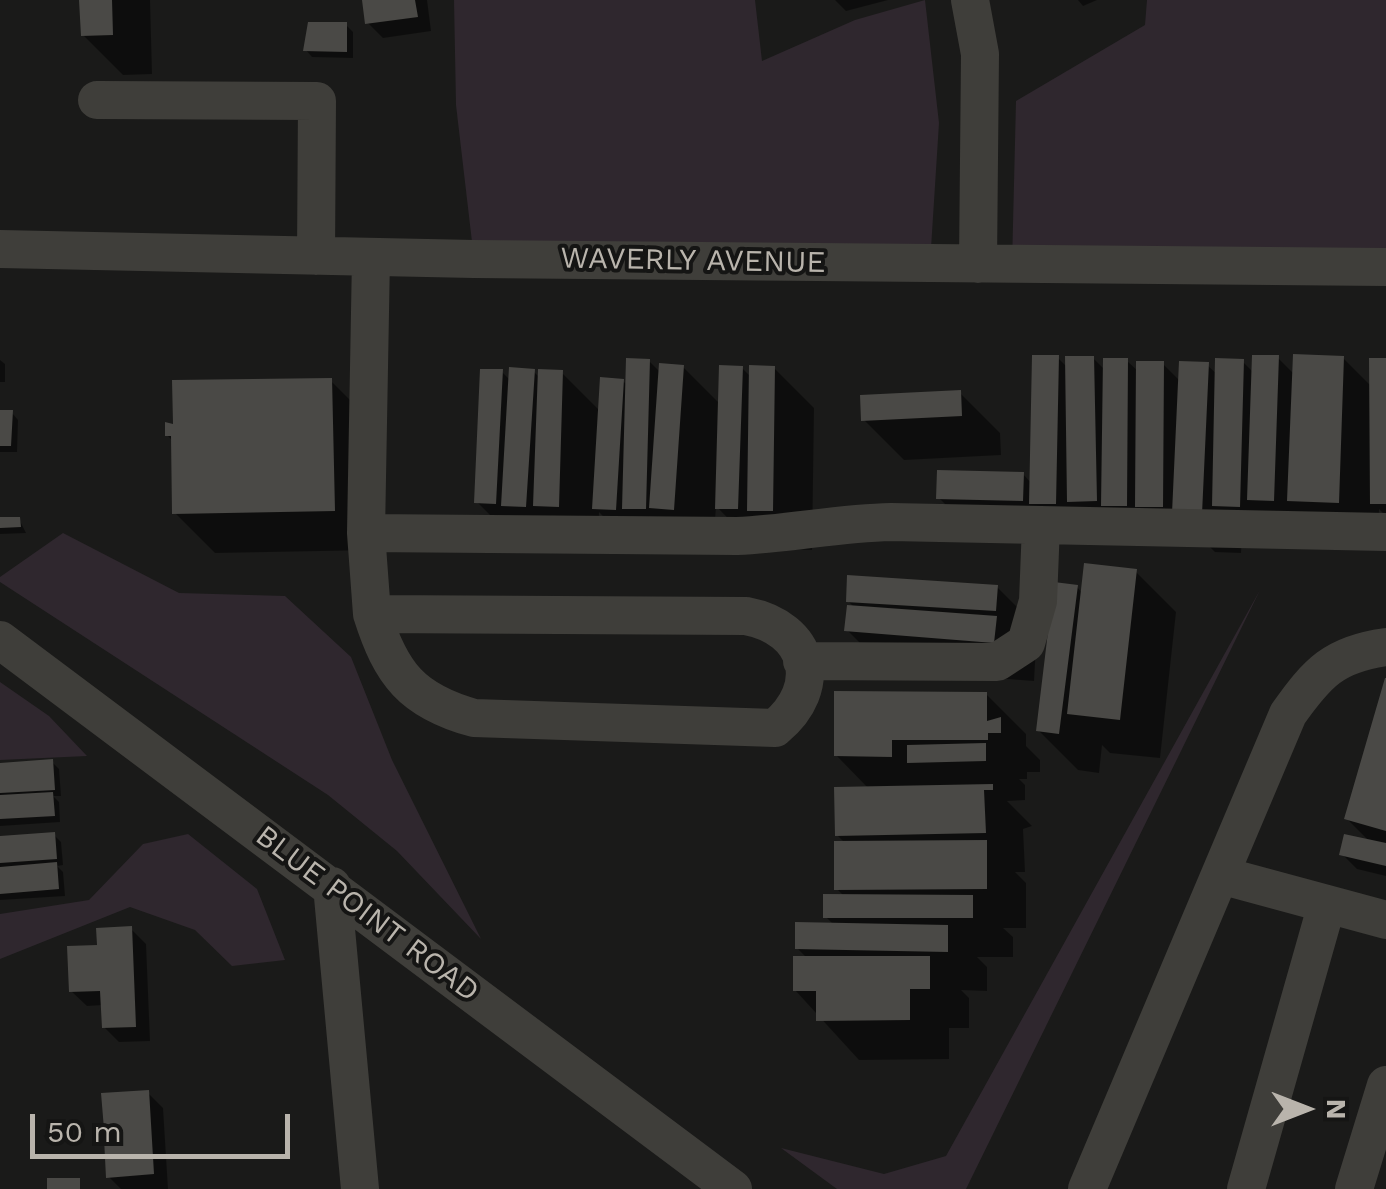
<!DOCTYPE html>
<style>
body{margin:0}
#map{position:relative;width:1386px;height:1189px;overflow:hidden;background:#1a1a19;font-family:"Work Sans",sans-serif}
canvas{display:block}
.north{position:absolute;left:1256px;top:1059px;width:100px;height:100px;-webkit-text-stroke:8px #151514;paint-order:stroke;rotate:90deg;font-size:28px;font-weight:700;line-height:40px;text-align:center;color:#b9b4ac}
.north::after{content:'';display:block;margin:auto;width:35px;height:45px;background:#b9b4ac;clip-path:polygon(50% 0,100% 100%,50% 72%,0 100%)}
.scale{position:absolute;left:30px;top:1114px;width:260px;height:45px;box-sizing:border-box;border:5px solid #b9b4ac;border-top:0;padding-left:12px;font-size:30px;line-height:35px;white-space:nowrap;color:#b9b4ac;-webkit-text-stroke:8px #151514;paint-order:stroke}
</style>
<div id="map">
<canvas width="1386" height="1189"></canvas>
<div class="north">N</div>
<div class="scale">50 m</div>
</div>
<script>
const g = document.querySelector('canvas').getContext('2d');
g.lineJoin = 'round';
function paint(path, color) {
  g.fillStyle = color;
  g.fill(path, 'evenodd');
}
function strokePath(path, color, width, dash) {
  g.strokeStyle = color;
  g.lineWidth = width;
  g.lineCap = dash ? 'butt' : 'round';
  g.setLineDash(dash || []);
  g.stroke(path);
}
function drawText(font, color, halo, rows, align = 'center') {
  g.font = font + ' "Work Sans",sans-serif';
  g.lineWidth = 8;
  g.setLineDash([]);
  g.textBaseline = 'middle';
  g.strokeStyle = halo;
  g.fillStyle = color;
  for (const [text, x, y, turn = 0] of rows) {
    g.save();
    g.translate(x, y);
    g.rotate((+turn || 0) * Math.PI / 180);
    g.textAlign = isNaN(turn) ? turn : align;
    if (halo) g.strokeText(text, 0, 0);
    g.fillText(text, 0, 0);
    g.restore();
  }
}
const green = new Path2D(`
 M454 0H755L762 61 855 20 925 0 939 123 930 264 474 259 456 105Z
 M1147 0H1386V267L1012 265 1016 101 1145 25Z
 M63 533 179 593 285 596 351 657 392 760 481 939 397 851 328 795 0 582V577Z
 M1260 590 966 1189H837L781 1148 884 1174 946 1156Z
 M0 682 49 716 87 756 0 760Z
 M188 834 257 889 285 960 232 966 195 930 130 907 0 959V914L89 900 143 844Z`);
const shadow = new Path2D(`
 M82 0H150L152 74 123 75 83 35Z
 M364 0H427L431 31 383 38 368 23Z
 M835 0H888L846 11Z
 M1078 0H1097L1083 6Z
 M346 25 353 32V58L312 57 306 50Z
 M1058 358 1068 368 1093 358 1105 370 1127 361 1138 371 1163 364 1180 381 1207 365 1218 375 1243 362 1254 373 1278 358 1294 374 1343 358 1372 387 1386 360V516L1379 509 1378 542 1242 533 1241 553 1215 552 1202 539 979 538 939 498 1023 474 1032 484Z
 M0 360 5 364V382H0Z
 M649 361 661 373 683 367 721 405 742 368 751 377 774 368 814 408 812 550 757 548 716 506 713 549 634 548 599 512 598 546 517 542 477 502 502 372 510 380 533 371 540 378 562 373 600 411 623 381 628 386Z
 M331 381 371 421 374 550 215 553 175 513 174 442 167 435 175 427Z
 M960 393 1000 433 1001 455 904 460 864 420Z
 M0 412 12 413 18 420 17 452H0Z
 M0 519H19L26 533 0 534Z
 M1136 572 1176 612 1160 758 1110 753 1102 745 1099 773 1078 770 1038 730 1077 587 1083 594Z
 M997 587 1037 627 1034 681 887 670 847 630 855 608 848 601Z
 M1386 684V876L1357 869 1342 854 1371 843 1347 819Z
 M986 694 1026 734V746L1040 760V772H1027V779H1019L1025 785V800L1007 801 1032 826 1023 829 1025 872H1015L1026 883V928H1003L1013 937V957H977L987 967V991L961 990 969 998V1028H949V1059L859 1060 795 990 807 958 797 948 834 925 825 916 844 896 837 889 846 844 837 835 869 789 836 755Z
 M52 762 59 769 61 796H53L59 802 60 822 0 826V765Z
 M54 835 61 842 63 865 57 866 63 872 65 896 0 900V838Z
 M131 929 146 944 150 1041 119 1042 104 1027 103 1005 87 1006 71 991 99 948Z
 M148 1093 163 1108 168 1189H121L108 1176 107 1147 96 1137Z`);
const building = new Path2D(`
 M79 0H112L113 35 81 36Z
 M362 0H415L418 17 365 24Z
 M308 22H347V52L303 51Z
 M1293 354 1344 356 1339 503 1287 501Z
 M1032 355H1059L1056 504H1029Z
 M1252 355H1279L1274 501 1247 500Z
 M1065 356H1094L1097 501 1067 502Z
 M626 358 650 359 646 509H622Z
 M1103 358H1128L1127 506H1101Z
 M1215 358 1244 359 1240 507 1212 506Z
 M1369 358H1386V504H1370Z
 M1136 361H1164L1163 507H1135Z
 M1179 361 1209 362 1202 514 1172 513Z
 M659 363 684 365 674 510 649 508Z
 M719 365 743 366 738 509H715Z
 M749 365 775 366 773 511H747Z
 M509 367 535 369 526 507 501 506Z
 M480 369H503L496 504 474 503Z
 M538 369 563 370 559 507 533 506Z
 M600 377 624 379 616 510 592 509Z
 M332 378 335 511 172 514 171 436H165V422L173 424 172 380Z
 M961 390 962 416 861 421 860 395Z
 M0 410H13L11 446H0Z
 M937 470 1024 472 1023 501 936 499Z
 M0 517H20L21 527 0 528Z
 M1084 563 1137 569 1120 720 1067 714Z
 M847 575 998 585 996 611 846 602Z
 M1054 582 1078 585 1059 734 1036 731Z
 M847 605 997 616 994 643 844 631Z
 M1385 678H1386V831L1344 819Z
 M834 691 987 692V721L1001 717V733H988V740H892V757L834 756Z
 M986 743V761L907 763V745Z
 M53 759 55 790 0 793V763Z
 M993 784V790H984L986 833 835 836 834 787Z
 M53 792 55 816 0 819V795Z
 M55 832 57 859 0 863V836Z
 M1344 834 1386 843V866L1339 855Z
 M987 840V889L834 890V841Z
 M57 862 59 889 0 894V867Z
 M823 894 973 895V918H823Z
 M795 922 948 925V952L795 949Z
 M132 926 136 1027 102 1028 100 991 69 992 67 946 97 945 96 928Z
 M793 956H930V989H910V1020L816 1021V991H793Z
 M149 1090 154 1174 106 1178 104 1138H94L93 1129H104L101 1093Z
 M47 1178H80V1189H47Z`);
const minor = new Path2D(`
 M970 0 980 54 978 264
 M97 100 317 101 316 256
 M0 249 474 259 1386 267
 M371 257 366 533 372 614 746 616C810 628 825 687 775 728L474 718C412 701 391 674 372 614
 M366 533 737 536C789 534 838 523 891 522L1386 532
 M0 640 733 1189
 M802 661 997 662 1026 643 1038 601 1041 525
 M1220 875 1386 920
 M332 886 360 1189
 M1087 1189 1288 714C1317 673 1334 654 1386 647
 M1246 1189 1327 904
 M1354 1189 1386 1085`);
const streetNames = [
 ["WAVERLY AVENUE",693,261,1],
 ["BLUE POINT ROAD",367,914,37]
];
paint(green, '#2f272e');
paint(shadow, '#0007');
paint(building, '#4a4946');
strokePath(minor, '#3f3e3a', 38);
drawText('30px', '#b9b4ac', '#151514', streetNames);
</script>
